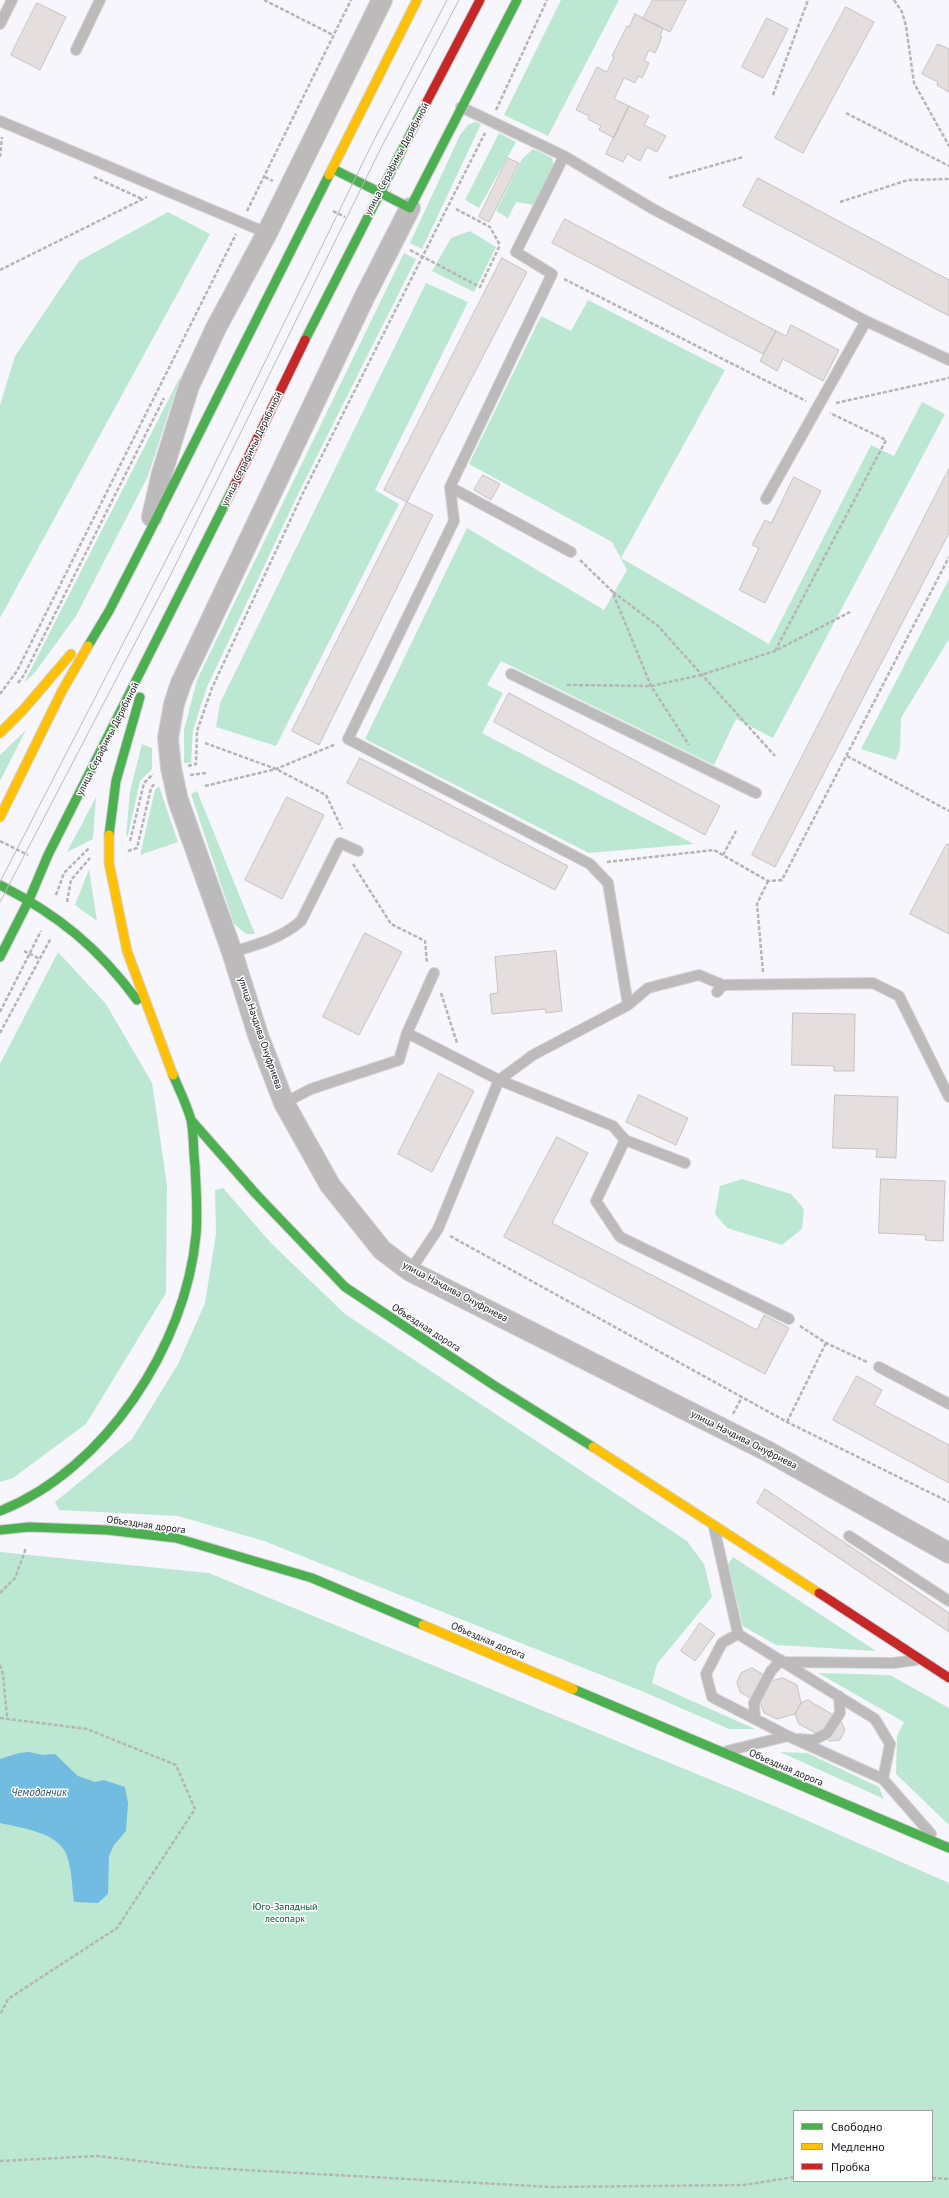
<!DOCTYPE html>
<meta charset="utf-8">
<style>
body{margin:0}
#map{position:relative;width:949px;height:2198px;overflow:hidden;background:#f7f6fc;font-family:"PT Sans",sans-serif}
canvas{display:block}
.legend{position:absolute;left:793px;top:2110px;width:140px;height:72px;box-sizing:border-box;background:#fff;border:1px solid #a1a1a4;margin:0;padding:5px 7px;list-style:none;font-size:12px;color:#15141c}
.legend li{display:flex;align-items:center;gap:8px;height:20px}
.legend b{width:20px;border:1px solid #a1a1a4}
</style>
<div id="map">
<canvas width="949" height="2198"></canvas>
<ul class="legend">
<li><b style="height:5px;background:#4caf50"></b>Свободно</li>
<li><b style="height:5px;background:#ffc107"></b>Медленно</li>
<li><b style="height:5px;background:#c62828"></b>Пробка</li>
</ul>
</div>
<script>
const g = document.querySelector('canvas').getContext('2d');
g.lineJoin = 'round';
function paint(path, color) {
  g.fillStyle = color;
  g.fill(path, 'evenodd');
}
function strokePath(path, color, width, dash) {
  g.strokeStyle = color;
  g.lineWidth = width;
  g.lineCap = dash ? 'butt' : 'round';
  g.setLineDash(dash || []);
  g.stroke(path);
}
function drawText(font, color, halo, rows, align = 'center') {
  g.font = font + ' "PT Sans",sans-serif';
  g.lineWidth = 3;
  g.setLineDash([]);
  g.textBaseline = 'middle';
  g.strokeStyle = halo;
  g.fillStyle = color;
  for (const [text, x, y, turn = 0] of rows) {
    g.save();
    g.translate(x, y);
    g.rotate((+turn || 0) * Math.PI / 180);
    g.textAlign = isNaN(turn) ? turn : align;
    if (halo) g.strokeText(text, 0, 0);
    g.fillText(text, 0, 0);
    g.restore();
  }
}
const green = new Path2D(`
 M561 0H619L548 136 504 115Z
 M475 122 481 124 422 249 410 243 460 135 468 125Z
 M499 133 516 142 479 208 465 200Z
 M533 149 552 158 554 168 534 205 516 202 508 218 496 211 522 159Z
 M168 212 210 234 0 618V405L15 356 79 261Z
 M470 231 496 247 474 292 432 271 451 238Z
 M404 253 416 259 300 490 207 687 193 730 191 763H184V730L197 680Z
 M426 283 468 302 375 490 399 504 276 746 216 727 220 703Z
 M588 300 725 370 621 558 769 644 871 445 894 456 922 402 945 414 773 738 736 719 714 765 501 661 487 685 503 693 482 733 694 844 589 853 365 739 467 528 604 610 627 570 612 542 469 464 541 316 571 331Z
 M181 375 148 476 76 616 36 671 24 683Z
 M949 579V639L901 718 900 748 896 760 861 749Z
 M26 730 0 781V755Z
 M142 744 152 748V769L140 781 128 835 126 837 130 791Z
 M159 786 178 842 140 855 155 790Z
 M197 791 255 934H246L234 924 191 794Z
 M96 797 93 839 67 852Z
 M89 869 97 921 75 905Z
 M58 952 106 1004 152 1083 167 1185 166 1293 86 1424 13 1478 0 1482V1064Z
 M742 1179 791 1194 804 1209 802 1229 782 1245 727 1228 715 1214 720 1186Z
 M223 1188 271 1243 345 1314 687 1541 704 1564 712 1597 657 1664 652 1683 755 1729H729L644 1692 264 1541 178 1516 59 1510 55 1502 132 1439 178 1364 205 1303 216 1234 215 1190Z
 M0 1552 209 1573 772 1805 949 1883V2198H0ZM794 2111H932V2181H794Z
 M733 1557 876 1651 776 1645 743 1626 728 1564Z
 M818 1673 890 1675 949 1708V1825L896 1774 897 1736 904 1722Z
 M780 1752 807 1753 879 1787 884 1799Z`);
const water = new Path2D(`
 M29 1752 43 1755 55 1754 78 1776 95 1782 104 1780 125 1787 128 1803 126 1831 114 1845 109 1856 108 1894 98 1903 74 1902C72 1888 72 1870 67 1856 59 1832 21 1828 0 1823V1759L19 1753Z`);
const building = new Path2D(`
 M653 0H686L670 32 643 19Z
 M37 3 66 17 40 70 11 55Z
 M846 7 874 22 803 153 775 138Z
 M635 14 663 28 660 36 662 37 655 53 649 50 644 61 649 63 642 78 638 76 635 83 624 78 614 99 629 106 614 138 599 130 601 126 588 119 589 116 576 110 597 67 607 72 614 57 612 56 627 26 629 27Z
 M767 18 788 29 763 78 742 67Z
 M938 44 949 49V92L937 85 938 82 922 74Z
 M629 106 649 116 644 125 666 136 657 152 647 147 640 161 627 154 623 162 606 154Z
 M508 158 519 163 489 222 479 217Z
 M758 178 949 280V316L743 206Z
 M565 219 776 331 763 354 552 243Z
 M502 258 527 272 407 502 384 490Z
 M791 325 839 350 823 381 783 359 777 371 760 361 776 331 786 336Z
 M949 469V533L775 867 752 855Z
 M483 475 500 484 491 500 474 490Z
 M794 477 821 491 765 603 739 590 759 548 752 545 765 520 771 523Z
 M407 502 433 515 319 745 292 731Z
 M509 693 720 806 705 835 494 722Z
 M360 758 568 866 555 890 347 783Z
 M287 797 324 815 282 899 245 880Z
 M947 844 949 845V934L910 914Z
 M365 933 402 952 359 1035 323 1017Z
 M556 951 562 1011 546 1013 545 1009 492 1014 490 994 498 993 495 957Z
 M793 1013 855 1014 854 1071H834V1066L792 1065Z
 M439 1073 474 1091 432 1172 398 1154Z
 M639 1095 688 1118 676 1145 626 1122Z
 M835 1095 898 1097 896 1158 876 1157 877 1149 833 1148Z
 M557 1137 588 1153 552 1223 757 1330 764 1315 789 1328 765 1374 504 1237Z
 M881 1179 945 1181 943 1241 925 1240 926 1235 879 1233Z
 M857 1376 882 1390 874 1405 949 1445V1483L833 1420Z
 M765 1489 949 1613V1632L757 1503Z
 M700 1623 715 1634 695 1661 681 1651Z
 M752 1668 764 1675 758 1696 750 1698 740 1692 737 1682 741 1673Z
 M783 1678 797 1685 801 1703 795 1714 777 1719 764 1713 758 1696 765 1683Z
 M808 1700 840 1719 845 1730 840 1740 830 1741 799 1724 795 1714 801 1703Z`);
const path = new Path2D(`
 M264 0 333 35
 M894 0 902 12 906 26 914 83 949 146
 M773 95 808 0
 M496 110 547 0
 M846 113 949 166
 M0 157 2 137
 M94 177 142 199
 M265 177 273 181
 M669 178 743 157
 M840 202 908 180 949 179
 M456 209 490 227 500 245
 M247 211 351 0
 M333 211 345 217
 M410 250 480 287 500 245
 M0 270 147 197
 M564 279 806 401
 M836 403 949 378
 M580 560 612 591 651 686 689 745
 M613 592 658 626 775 756
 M775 651 886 440 830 413
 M18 683 24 675 164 398
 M567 685 651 686 701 675 775 651 850 612
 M0 694 17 671 236 234
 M205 743 276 769 326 795 342 829
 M847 756 949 811
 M188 766 196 764 197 731 212 688 303 493 485 133
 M190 775 206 773
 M205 786 276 769 336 744
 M0 841 28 855
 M130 841 144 783 153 774
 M128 851 137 848 151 788 155 783
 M723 855 736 831
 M607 862 714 850 768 881 782 880 949 557
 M353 864 391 924 425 941 427 963
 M56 895 64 873 89 848
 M67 902 71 880 90 858
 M24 951 40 959
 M763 972 757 904 768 881
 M441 993 457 1043
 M0 1012 41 931
 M0 1033 51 938
 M450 1236 787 1422 949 1502
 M800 1326 826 1343 867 1362
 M733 1414 742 1397
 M787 1422 826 1343
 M0 1593 15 1578 26 1548
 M0 1665 3 1674 7 1717
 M0 1718 87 1729 176 1765 195 1809 117 1928 8 1999 0 2015
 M0 2161 97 2156 192 2167 551 2187 744 2185 794 2177
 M932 2178 949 2179`);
const lane = new Path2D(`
 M0 24 12 0
 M76 50 100 0
 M461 107 564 156 653 209 866 321 949 360
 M0 121 267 233
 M450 487 571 552
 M766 499 866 321
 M511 674 756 793
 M232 952C256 945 282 938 301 921L340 843 358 851
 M717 992 723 985 873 983 899 996 949 1097
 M628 1005 648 988 699 975 723 985
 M407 1033 499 1080 613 1126 625 1140 596 1201 620 1237 789 1319
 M284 1103 311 1089 399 1060 407 1033 434 973
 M625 1140 685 1163
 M410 1271 438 1229 499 1080 533 1055 628 1005 608 883 590 864 348 739 454 521 450 487 552 274 516 252 564 156
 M879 1367 949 1404
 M714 1527 738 1634
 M849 1536 949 1601
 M785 1662 893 1663 916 1660
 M755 1719 754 1703 771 1671 781 1660
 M799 1739 814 1740 827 1733 840 1713 839 1696
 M727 1751 788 1736
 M883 1779 890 1744 875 1719 738 1634 722 1643 706 1674 712 1697 788 1736 883 1779 931 1834`);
const street = new Path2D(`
 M410 208 364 298 181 683 174 704 168 738 171 768 178 800 232 952 258 1035 284 1103 330 1185 382 1250 410 1271 769 1452 949 1553
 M152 517 162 473 189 386 216 328 267 233 382 0`);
const fast = new Path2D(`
 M333 169 379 192
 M379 192 410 208 517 0
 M305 340 424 107
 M88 646 109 611 147 537 329 175
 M109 835 116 781 140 697
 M0 885C58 915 98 947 137 1000
 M29 900 48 855 234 486
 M0 957 29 900
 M191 1120 256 1194 345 1287 495 1386 593 1447
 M0 1511C105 1470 186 1345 196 1235 198 1212 196 1188 195 1165 193 1151 194 1134 191 1120 187 1105 179 1089 173 1075
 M0 1530 29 1527 107 1530 176 1538 312 1578 423 1625
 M573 1689 949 1848`);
const slow = new Path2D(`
 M329 175 417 0
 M0 733 23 710 71 654
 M0 817 62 691 88 646
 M109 835V863L127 951 173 1075
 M593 1447 819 1593
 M423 1625 573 1689`);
const jam = new Path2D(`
 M424 107 480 0
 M234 486 305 340
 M819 1593 949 1678`);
const tram = new Path2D(`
 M0 882 199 496 373 142 447 0
 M0 902 169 578 382 146 459 0`);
const streetNames = [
 ["улица Серафимы Дерябиной",397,159,-62],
 ["улица Серафимы Дерябиной",252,449,-64],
 ["улица Серафимы Дерябиной",108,739,-63],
 ["улица Начдива Онуфриева",260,1033,71],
 ["улица Начдива Онуфриева",455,1292,28],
 ["Объездная дорога",426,1328,33],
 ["улица Начдива Онуфриева",744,1440,27],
 ["Объездная дорога",146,1525,8],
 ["Объездная дорога",488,1641,23],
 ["Объездная дорога",786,1768,23]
];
const parkNames = [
 ["Юго-Западный",285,1907],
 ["лесопарк",285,1919]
];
const waterNames = [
 ["Чемоданчик",39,1793]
];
paint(green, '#bce8d3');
paint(water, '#72bbe1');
paint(building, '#e5dede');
strokePath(building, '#c7c1c2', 1);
strokePath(lane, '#d4d3d7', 12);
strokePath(street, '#d4d3d7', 22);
strokePath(fast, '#d4d3d7', 11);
strokePath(slow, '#d4d3d7', 11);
strokePath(jam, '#d4d3d7', 11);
strokePath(path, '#b6b5b5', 2.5, [4, 2]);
strokePath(lane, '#bcbabb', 10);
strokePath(street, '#bcbabb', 20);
strokePath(fast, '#4caf50', 9);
strokePath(slow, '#ffc107', 9);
strokePath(jam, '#c62828', 9);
strokePath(tram, '#bcbabc', 1);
drawText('10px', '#15141c', '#fff', streetNames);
drawText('10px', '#005535', '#fff', parkNames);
drawText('italic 11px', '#285269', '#fff', waterNames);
</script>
